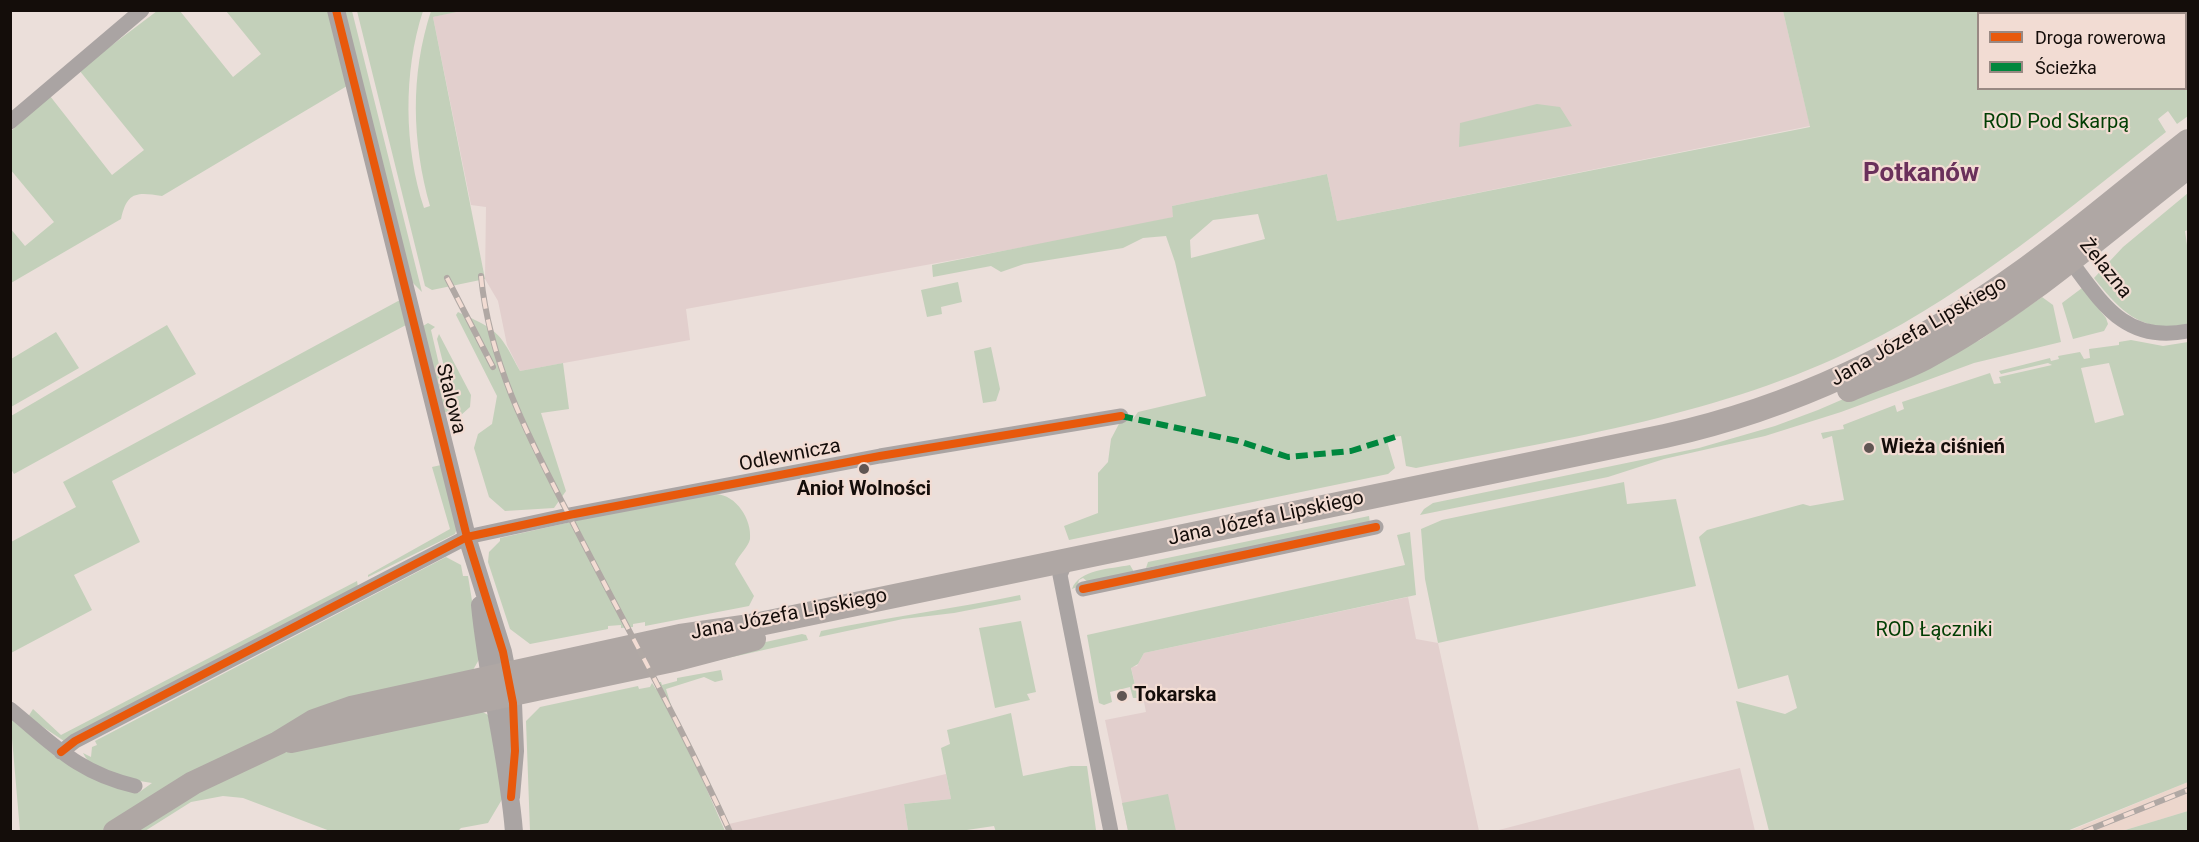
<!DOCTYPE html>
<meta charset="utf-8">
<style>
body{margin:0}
#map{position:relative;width:2199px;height:842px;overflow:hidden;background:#ebdfda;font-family:Roboto,sans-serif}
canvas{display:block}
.frame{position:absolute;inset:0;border:12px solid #140d0a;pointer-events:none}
.legend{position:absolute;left:1977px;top:12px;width:210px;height:78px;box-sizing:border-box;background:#f2dcd3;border:2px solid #998983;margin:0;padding:8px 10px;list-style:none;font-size:18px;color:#140d0a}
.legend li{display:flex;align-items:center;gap:12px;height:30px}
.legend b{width:30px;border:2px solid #998983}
</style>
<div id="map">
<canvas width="2199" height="842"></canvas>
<div class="frame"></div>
<ul class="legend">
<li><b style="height:8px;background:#e8590c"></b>Droga rowerowa</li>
<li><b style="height:8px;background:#00873e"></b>Ścieżka</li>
</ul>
</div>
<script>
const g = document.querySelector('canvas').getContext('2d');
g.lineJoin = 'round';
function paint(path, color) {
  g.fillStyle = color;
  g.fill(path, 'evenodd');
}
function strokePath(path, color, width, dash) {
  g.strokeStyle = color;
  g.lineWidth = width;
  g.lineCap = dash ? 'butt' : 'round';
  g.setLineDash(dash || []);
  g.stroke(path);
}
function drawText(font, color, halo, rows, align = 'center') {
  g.font = font + ' Roboto,sans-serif';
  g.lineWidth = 4.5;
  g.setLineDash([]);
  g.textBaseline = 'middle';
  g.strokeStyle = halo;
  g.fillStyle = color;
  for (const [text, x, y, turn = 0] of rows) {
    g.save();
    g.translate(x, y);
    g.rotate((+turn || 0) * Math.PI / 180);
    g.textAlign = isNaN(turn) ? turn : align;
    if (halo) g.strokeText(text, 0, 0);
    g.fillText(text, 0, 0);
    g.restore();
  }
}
const built = new Path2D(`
 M2188 782V811L2122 831 2067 832Z`);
const industrial = new Path2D(`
 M461 10 1783 11 1810 126 1337 221 1327 174 1172 206 1174 217 1106 232 686 309 690 340 520 371 507 345 498 301 485 279 486 207 471 205 433 17Z
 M1408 597 1416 639 1438 643 1479 831H1128L1105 720 1146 712 1143 697 1138 698 1131 667 1137 666 1144 653Z
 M1740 768 1755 831H1495L1675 784Z
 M946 774 951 799 904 804 908 831 733 832 729 824Z`);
const green = new Path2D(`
 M157 11H180L233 77 261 54 226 11H328L347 86 162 196C136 192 127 192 121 219L11 283 10 228 25 246 54 222 10 169 11 131 50 96 112 175 144 150 79 70Z
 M343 11H352L422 292 409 279Z
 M357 11H423C403 72 404 147 424 208L430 206C412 142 410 75 431 11H461L433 17 485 279 432 290 425 286Z
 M1783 11H2188V116L2177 124 2168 111 2158 119 2166 132C2068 209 1973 290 1861 346 1723 415 1566 438 1416 468L1406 466 1401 436 1386 438 1395 468 1388 474 1069 540 1064 526 1098 513V473L1108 462 1111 439 1121 420 1133 419 1138 412 1206 396 1175 262 1166 236 1143 238 1123 248 1024 264 1001 272 991 266 933 277 932 265 1173 217 1172 206 1327 174 1337 221 1810 127ZM1978 14H2186V88H1978ZM1258 214 1265 239 1191 258 1190 240 1213 220Z
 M1537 104 1560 107 1572 126 1459 147 1460 123Z
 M2188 193V230L2185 231 2188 252V324C2142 334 2121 312 2094 278L2123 247Z
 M958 282 962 302 941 307 942 314 927 317 921 290Z
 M2082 288 2106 318 2108 324 2104 331 2073 339 2062 303Z
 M2042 297 2053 305 2061 342 1974 363 1841 412 1765 436 1664 459 1608 477 1420 515 1424 509 1433 503 1699 448 1775 426 1818 410 1980 340Z
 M400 300 406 325 112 481 140 542 74 575 92 610 11 653V542L76 507 63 482Z
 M458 312C499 331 499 331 520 371L563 363 569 409 541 413 566 491 554 508 505 511 489 497 474 448 478 434 492 424 497 396 456 315Z
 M428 323 435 327 431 330 451 416 444 411 423 326Z
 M167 325 196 374 14 474 11 469V416Z
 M56 332 79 368 11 407V359Z
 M439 334 471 395 470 407 460 416 454 406 437 339Z
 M2131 340 2163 346 2188 342V782L2067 831H1769L1736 701 1785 714 1797 708 1788 675 1738 689 1699 537 1707 530 1803 504 1810 506 1844 500 1832 436 1823 439 1821 433 1844 429 1843 425 1895 405 1897 412 1904 409 1902 402 1990 373 1994 384 2001 383 1999 377 2052 365 2048 363 2001 374 1999 371 2050 358 2051 361 2059 359 2058 356 2080 352 2084 359 2090 358 2089 349 2119 345V342ZM2109 363 2124 415 2095 423 2081 368Z
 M991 347 1000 389 996 401 983 403 974 351Z
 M441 465 457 528 455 534 368 577V575L450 529 432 467Z
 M1624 482 1627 504 1676 499 1696 586 1438 643 1425 579 1421 529 1442 520Z
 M716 494C736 495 752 519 750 539 749 546 738 556 735 564L754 596 749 606 645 626V622L633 624V627L621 628V625L608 626V629L530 644 510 629 488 562 489 552 500 541V538L651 504Z
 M1369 516 1370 524 1146 568 1148 562Z
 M1410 532 1416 595 1144 653 1138 664 1131 668 1138 698H1133L1130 687 1110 692 1112 702 1104 705 1099 703 1087 635 1405 565 1397 535Z
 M446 557 461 565 463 576H468L481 656 473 670 126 814 102 831H20L10 715 125 790 138 793 152 783C129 779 95 777 83 753L91 757 92 747 97 745 95 741Z
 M1130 565 1134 572 1088 582 1083 578 1079 580 1077 587 1072 589C1079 569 1111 569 1130 565Z
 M357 581 358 587 64 741 28 717 33 709 61 735Z
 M1020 595 1021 600 954 613 903 619 819 637 821 631C887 617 954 609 1020 595Z
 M1021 621 1036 692 1027 694 1030 700 995 708 979 628Z
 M802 634 806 635 808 640 657 674 752 645Z
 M721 670 723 680 715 682 704 677 666 689 674 715 725 831H530L526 721 540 707 638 686 639 689 650 687 652 683 656 689 660 687 658 682H661L662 685 677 681V678Z
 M481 711 488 715 504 796 488 823 461 828 458 831H330L243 798 223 796 191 802 145 831 130 832 187 797 277 753Z
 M1011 713 1023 776 1071 766H1087L1096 830 996 832 994 826 960 831H908L904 804 951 799 941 748 950 744 947 730Z
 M1168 794 1176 831H1128L1122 803Z
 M2188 811V831H2122Z`);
const minor = new Path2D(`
 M10 122 142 10
 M2066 255C2101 301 2123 344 2188 331
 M1066 561 1060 575 1111 832
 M1083 589 1376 527
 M10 709C54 745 78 773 135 786
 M61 752 75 741 467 537 569 515 880 456 1121 416`);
const tertiary = new Path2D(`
 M336 10 467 537 503 652 513 703 515 751 511 797
 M480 605C487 681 508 756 514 832`);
const primary = new Path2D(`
 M1849 390C1874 379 1900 371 1925 358 2021 307 2103 233 2188 167
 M291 741 678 659 754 639
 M115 832 193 783 278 743 314 721 351 708 680 636 750 626 1665 436C1797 407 1918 347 2027 268 2082 228 2134 183 2188 141`);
const rail = new Path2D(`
 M481 276C490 369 534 447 576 529 628 630 683 729 730 832
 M447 278 493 367
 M2083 832 2188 790`);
const quiet = new Path2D(`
 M1121 416 1238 441 1288 457 1351 451 1395 437`);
const cycleway = new Path2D(`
 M336 10 467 537 503 652 513 703 515 751 511 797
 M1083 589 1376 527
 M61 752 75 741 467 537 569 515 880 456 1121 416`);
const markers = [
 [1869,448,6,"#5f5653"],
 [864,469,6,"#5f5653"],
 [1122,696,6,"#5f5653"]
];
const parkNames = [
 ["ROD Pod Skarpą",2056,123],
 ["ROD Łączniki",1934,631]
];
const streetNames = [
 ["Żelazna",2105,269,51],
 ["Jana Józefa Lipskiego",1919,332,-30],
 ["Stalowa",450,399,76],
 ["Odlewnicza",790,456,-11],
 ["Jana Józefa Lipskiego",1266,519,-12],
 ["Jana Józefa Lipskiego",789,615,-11]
];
const poiNames = [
 ["Wieża ciśnień",1881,448],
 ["Anioł Wolności",864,490,"center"],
 ["Tokarska",1134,696]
];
const districtNames = [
 ["Potkanów",1921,174]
];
paint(built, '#ecd6cc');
paint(industrial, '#e2cfcd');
paint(green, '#c3d0ba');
strokePath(minor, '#aaa4a3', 15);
strokePath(tertiary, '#aaa4a3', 18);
strokePath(primary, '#afa7a4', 24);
strokePath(rail, '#b0a8a4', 6);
strokePath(rail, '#f2dcd3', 4, [11]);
strokePath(quiet, '#00873e', 6, [12, 6]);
strokePath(cycleway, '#e8590c', 8);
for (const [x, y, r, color] of markers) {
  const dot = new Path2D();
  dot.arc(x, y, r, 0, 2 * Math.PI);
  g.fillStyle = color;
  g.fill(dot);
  strokePath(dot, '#f2dcd3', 2);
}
drawText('20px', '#013e03', '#f2dcd3', parkNames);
drawText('20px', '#140d0a', '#f2dcd3', streetNames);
drawText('bold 20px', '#140d0a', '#f2dcd3', poiNames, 'left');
drawText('bold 26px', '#6a305b', '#f2dcd3', districtNames);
</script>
